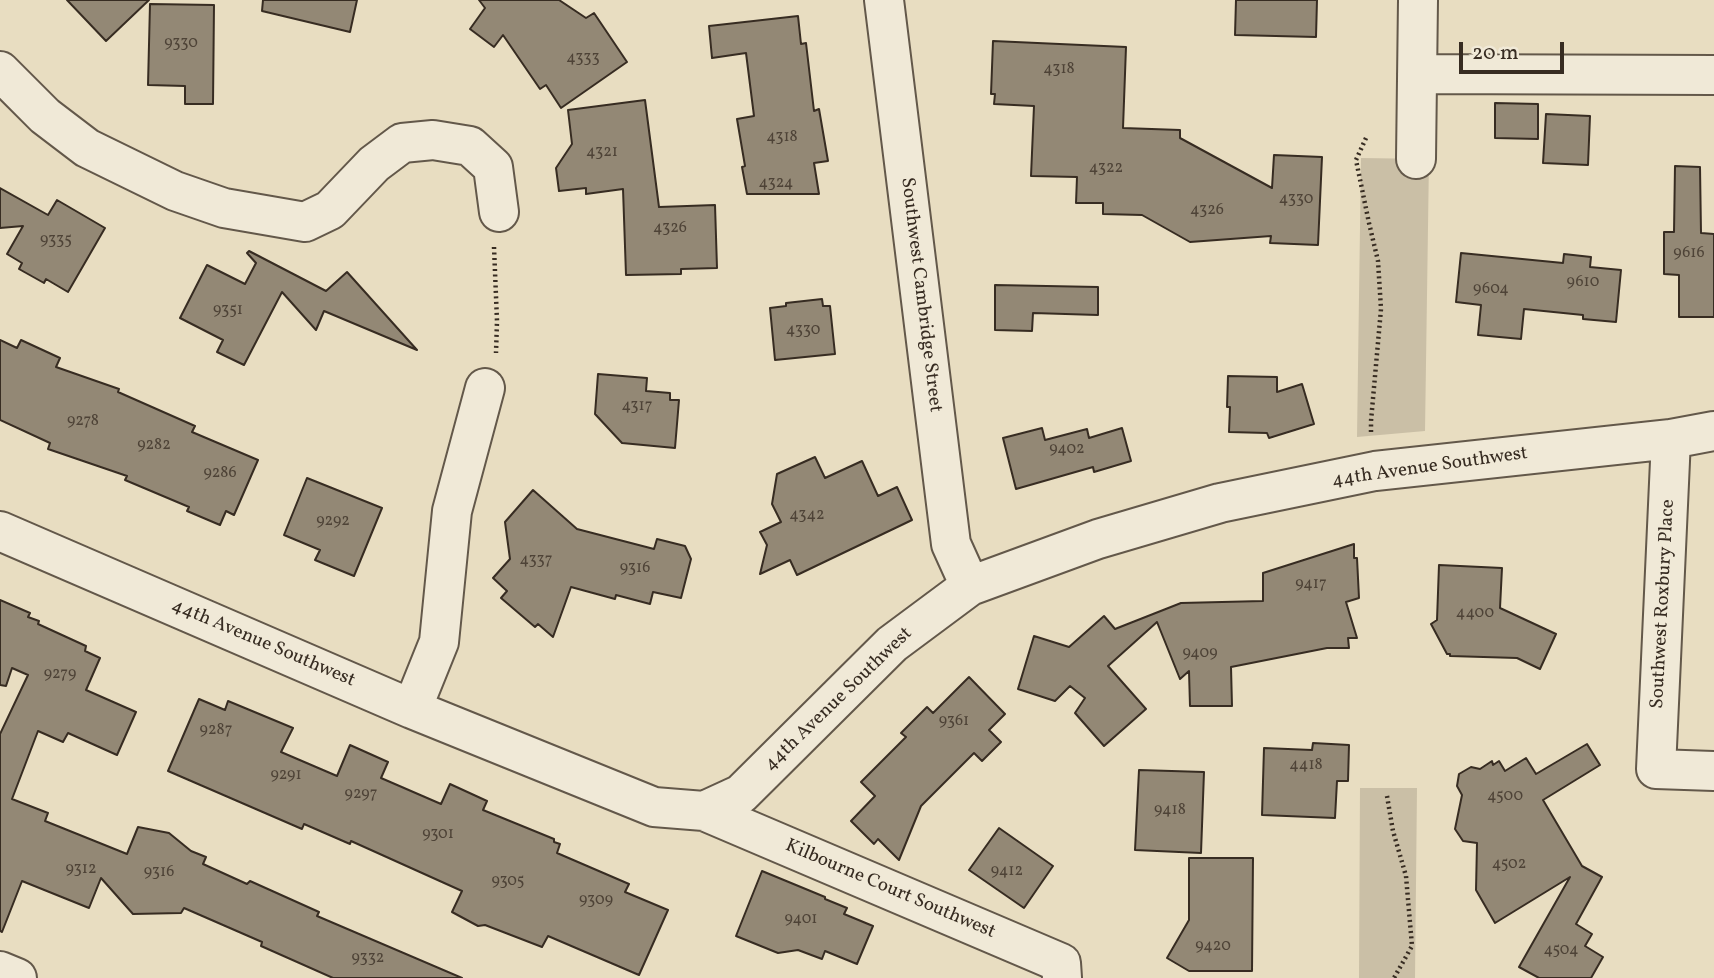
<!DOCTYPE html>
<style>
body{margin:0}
#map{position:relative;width:1714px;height:978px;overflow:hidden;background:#e8ddc1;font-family:Vollkorn,serif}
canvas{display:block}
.scale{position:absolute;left:1459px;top:42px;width:105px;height:32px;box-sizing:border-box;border:4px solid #372c22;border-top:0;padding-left:9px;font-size:21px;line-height:24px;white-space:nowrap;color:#372c22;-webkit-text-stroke:5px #f0e9d7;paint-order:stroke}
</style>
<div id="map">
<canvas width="1714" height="978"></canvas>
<div class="scale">20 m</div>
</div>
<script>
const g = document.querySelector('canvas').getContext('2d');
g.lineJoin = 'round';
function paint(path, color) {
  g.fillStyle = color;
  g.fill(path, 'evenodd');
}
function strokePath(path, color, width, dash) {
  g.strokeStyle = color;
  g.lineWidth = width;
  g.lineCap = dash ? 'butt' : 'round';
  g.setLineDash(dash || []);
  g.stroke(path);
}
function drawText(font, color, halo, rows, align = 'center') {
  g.font = font + ' Vollkorn,serif';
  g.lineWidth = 7;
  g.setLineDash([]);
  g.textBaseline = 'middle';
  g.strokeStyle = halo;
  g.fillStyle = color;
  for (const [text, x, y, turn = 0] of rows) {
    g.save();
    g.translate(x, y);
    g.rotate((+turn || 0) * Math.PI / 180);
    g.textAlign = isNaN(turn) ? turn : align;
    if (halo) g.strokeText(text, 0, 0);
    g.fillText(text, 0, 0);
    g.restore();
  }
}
const green = new Path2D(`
 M1361 158 1429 159 1425 431 1357 437Z
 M1360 788H1417L1415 978H1359Z`);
const building = new Path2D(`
 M67 0H149L106 41Z
 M263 0H357L350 32 262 11Z
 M479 0H559L586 18 594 13 627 62 561 108 546 85 540 89 503 35 494 47 470 29 485 8Z
 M1236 0H1317L1316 37 1235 35Z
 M150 4 214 5 213 104H185V86L148 85Z
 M798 16 801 44 806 43 814 111 819 109 828 161 814 163 819 194H747L742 167 745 166 737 119 754 116 746 53 712 58 709 26Z
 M993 41 1126 47 1123 128 1180 130V138L1272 188 1274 155 1322 157 1318 245 1270 243 1271 236 1190 242 1142 215 1103 214V203H1076L1077 177 1031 176 1034 106 994 104 995 94H991Z
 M645 100 659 207 715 205 717 268 681 269V274L626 275 623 189 586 194V188L559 191 556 168 572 144 568 110Z
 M1495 103 1538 104V139L1495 138Z
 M1546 114 1590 116 1588 165 1543 163Z
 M1675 166 1700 167 1701 233 1714 234V317H1679V275L1664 274V232H1674Z
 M0 188 48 215 57 200 105 228 68 292 46 279 44 283 19 269 22 263 7 254 23 226 0 228Z
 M249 251 326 291 347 272 417 350 324 311 316 330 282 292 244 365 217 352 223 340 180 318 207 265 245 284 256 263 247 253Z
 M1461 253 1563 263 1564 254 1591 257 1590 267 1621 270 1616 322 1583 319V315L1524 309 1521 339 1478 335 1481 305 1456 302Z
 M995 285 1098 287V315L1033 313 1032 331 995 330Z
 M822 299 823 306H830L835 354 775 360 770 308 786 306V303Z
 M0 340 17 348 21 340 60 358 56 367 119 389 118 392 195 426 192 432 258 460 234 515 226 511 220 525 187 511 189 507 125 480 127 476 48 449 50 443 0 420Z
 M598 374 647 378 646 391 670 393V400H679L675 448 622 443 595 414Z
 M1228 376 1277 377V392L1302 384 1314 424 1269 438 1267 433 1229 432 1230 407H1227Z
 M1042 428 1045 440 1087 429 1089 438 1122 428 1131 461 1094 472 1093 467 1016 489 1003 438Z
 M815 457 825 478 862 461 878 496 897 487 912 520 797 575 790 560 760 574 767 545 760 532 781 522 772 504 777 474Z
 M307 478 382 508 354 576 315 560 320 550 284 535Z
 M533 490 577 529 654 549 657 539 685 546 691 559 681 598 653 592 650 604 616 595 615 599 571 587 553 637 538 624 535 627 501 598 507 591 493 578 510 559 505 522Z
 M1354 544V558H1357L1359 598 1346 602 1357 638H1348L1349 648H1327L1231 667 1232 706H1190L1189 671 1180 679 1157 622 1108 666 1146 709 1104 746 1075 713 1085 698 1070 686 1055 701 1018 689 1034 636 1069 647 1104 616 1115 629 1181 603 1263 601V573Z
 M1439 565 1502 568 1500 608 1556 634 1540 669 1517 658 1450 656V654H1447L1431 624 1437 620Z
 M0 600 30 613 28 617 39 621 38 624 86 646 85 651 100 658 86 690 136 712 117 755 68 733 63 742 38 731 12 799 48 813 45 821 127 854 138 827 169 833 191 851 206 857 203 864 247 884 250 881 319 912 317 916 462 978H333L261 946 262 942 184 908 181 913 133 914 101 878 89 908 22 881 2 932 0 931V734L28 675 12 668 6 686 0 685Z
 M969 677 1005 714 989 730 1001 742 982 761 974 753 921 806 899 860 878 839 874 844 851 821 875 796 861 782 906 737 901 733 927 707 933 713Z
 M199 699 225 710 228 701 293 728 281 752 337 776 350 745 388 762 381 778 441 804 450 784 487 801 483 810 554 839V842L560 844 557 853 629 884 625 892 668 910 639 975 548 936 542 947 485 925 478 926 452 912 462 891 351 841 350 844 304 824 302 829 168 771Z
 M1313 743 1349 745 1348 781H1337L1335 818 1262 815 1264 748 1312 750Z
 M1587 744 1600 765 1543 800 1582 866 1602 877 1576 924 1592 934 1585 946 1603 957 1591 978H1539L1519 967 1570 877 1495 923 1476 890 1477 843 1463 841 1455 829 1462 795 1457 786 1459 774 1471 767 1480 769 1492 761 1493 765 1499 761 1505 771 1526 758 1536 774Z
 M1139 770 1204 772 1201 853 1135 850Z
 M999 828 1053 866 1024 908 969 870Z
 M1189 858H1253L1252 971H1189L1167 958 1189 920Z
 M762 871 825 897V899L847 908 844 914 873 926 857 964 825 951 822 959 798 950 778 953 736 936Z`);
const path = new Path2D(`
 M1366 138 1356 160 1369 223 1378 261 1381 309 1371 421V435
 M494 247 497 321 496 353
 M1387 796 1393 831 1406 876 1412 946 1394 978`);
const minor = new Path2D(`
 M884 0 951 544 970 586
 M0 71 45 116 87 148 175 191 224 208 305 222 330 210 374 164 402 143 433 140 470 146 493 167 499 212
 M1417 74 1714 75
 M1416 159 1418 0
 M1671 439 1656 769 1714 771
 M0 531 412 709 654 807 704 811 741 794 892 644 970 586 1098 539 1220 503 1375 471 1671 439 1714 431
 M412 709 439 642 452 511 485 388
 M704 811 1061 963 1062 978
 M0 971 17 978`);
const numberNames = [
 ["9330",181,44],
 ["4333",583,59],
 ["4318",1059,70],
 ["4318",782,138],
 ["4321",602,153],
 ["4322",1106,169],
 ["4324",776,184],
 ["4330",1296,200],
 ["4326",1207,211],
 ["4326",670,229],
 ["9335",56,241],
 ["9616",1689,254],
 ["9610",1583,283],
 ["9604",1491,290],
 ["9351",228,311],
 ["4330",803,331],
 ["4317",637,407],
 ["9278",83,422],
 ["9282",154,446],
 ["9402",1067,450],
 ["9286",220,474],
 ["4342",807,516],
 ["9292",333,522],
 ["4337",536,561],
 ["9316",635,569],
 ["9417",1311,585],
 ["4400",1475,614],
 ["9409",1200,654],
 ["9279",60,675],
 ["9361",954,722],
 ["9287",216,731],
 ["4418",1306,766],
 ["9291",286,776],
 ["9297",361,795],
 ["4500",1505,797],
 ["9418",1170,811],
 ["9301",438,835],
 ["4502",1509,865],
 ["9312",81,870],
 ["9412",1007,872],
 ["9316",159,873],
 ["9305",508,882],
 ["9309",596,901],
 ["9401",801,920],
 ["9420",1213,947],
 ["4504",1561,951],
 ["9332",368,959]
];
const streetNames = [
 ["Southwest Cambridge Street",920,295,83],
 ["44th Avenue Southwest",1430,468,-8],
 ["Southwest Roxbury Place",1664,604,-87],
 ["44th Avenue Southwest",263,644,23],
 ["44th Avenue Southwest",839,700,-44],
 ["Kilbourne Court Southwest",890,890,23]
];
paint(green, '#cabfa6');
paint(building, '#938875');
strokePath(building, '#372c22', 2);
strokePath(minor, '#63584a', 42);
strokePath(path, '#372c22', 4.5, [2, 3.5]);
strokePath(minor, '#f0e9d7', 38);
drawText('16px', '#4e4337', null, numberNames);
drawText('19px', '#372c22', '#f0e9d7', streetNames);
</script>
